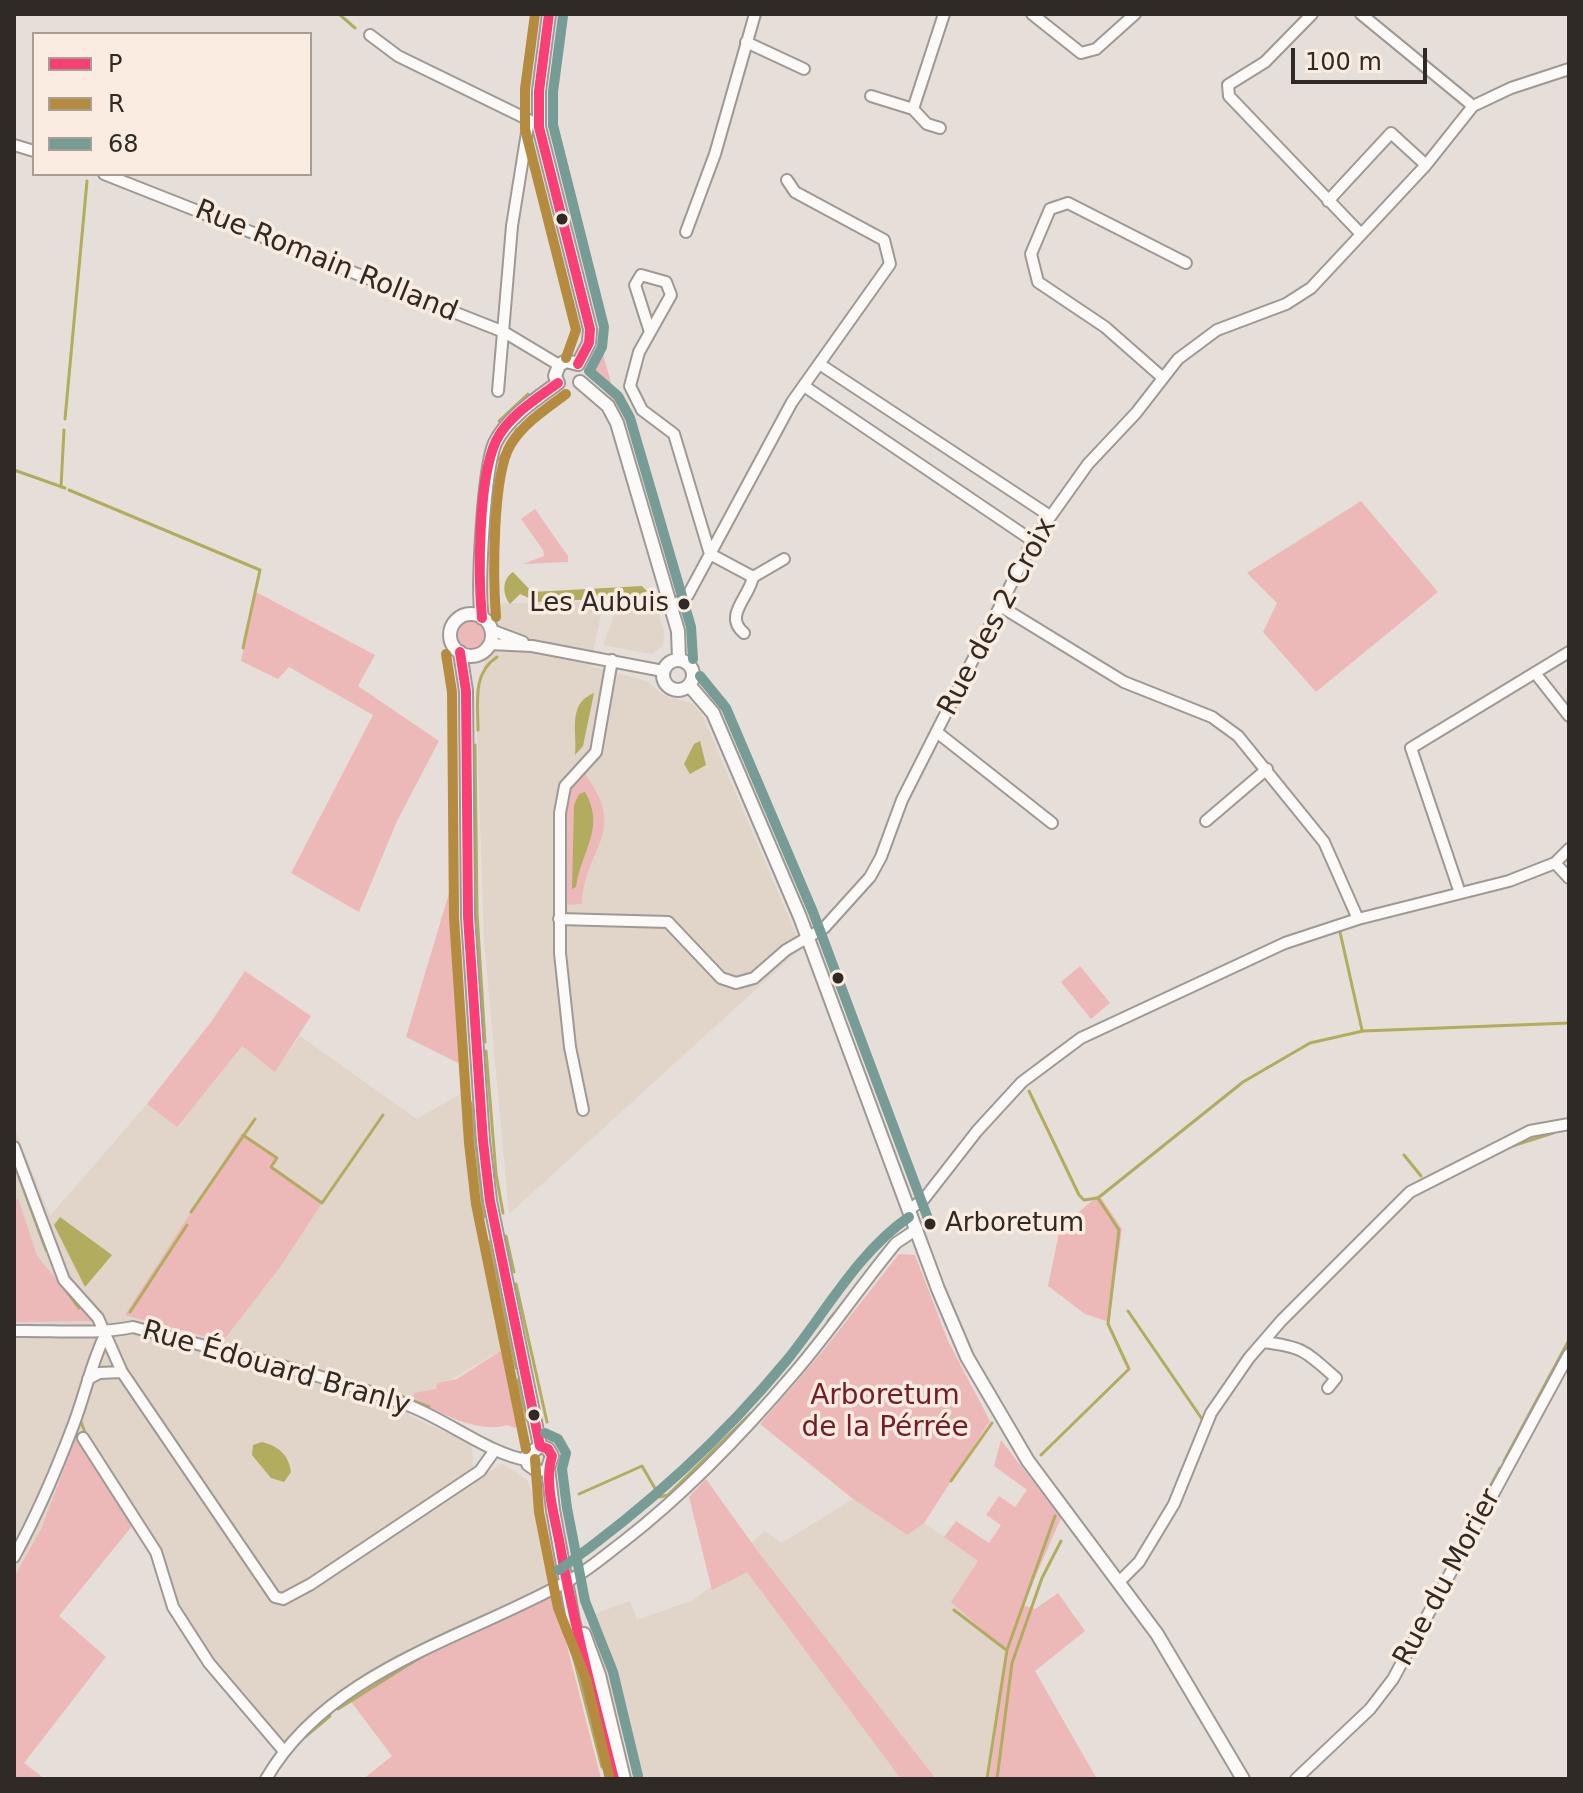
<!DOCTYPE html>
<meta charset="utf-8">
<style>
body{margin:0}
#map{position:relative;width:1583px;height:1793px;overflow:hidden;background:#e6dfd9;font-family:"DejaVu Sans",sans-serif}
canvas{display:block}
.frame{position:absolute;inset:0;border:16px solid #2f2a25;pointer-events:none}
.legend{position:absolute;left:32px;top:32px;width:280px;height:144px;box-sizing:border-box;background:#faece0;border:2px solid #a99e95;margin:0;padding:10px 14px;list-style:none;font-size:24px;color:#2f2a25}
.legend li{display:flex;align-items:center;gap:16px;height:40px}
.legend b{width:40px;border:2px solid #a99e95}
.scale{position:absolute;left:1291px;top:48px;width:136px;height:36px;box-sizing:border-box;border:4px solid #2f2a25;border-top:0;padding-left:10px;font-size:24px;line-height:28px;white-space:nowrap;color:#2f2a25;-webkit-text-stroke:6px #faece0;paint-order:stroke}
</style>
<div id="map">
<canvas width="1583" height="1793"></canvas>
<div class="frame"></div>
<ul class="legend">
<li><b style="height:10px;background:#f94076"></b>P</li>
<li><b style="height:10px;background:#b58c3f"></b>R</li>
<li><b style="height:10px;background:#779b95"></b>68</li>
</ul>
<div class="scale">100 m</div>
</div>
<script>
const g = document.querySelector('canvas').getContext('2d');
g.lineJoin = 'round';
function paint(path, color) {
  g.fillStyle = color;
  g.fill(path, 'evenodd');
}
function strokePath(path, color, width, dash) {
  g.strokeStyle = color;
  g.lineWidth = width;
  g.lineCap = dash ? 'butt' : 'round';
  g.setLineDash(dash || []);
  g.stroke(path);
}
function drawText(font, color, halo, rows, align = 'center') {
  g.font = font + ' "DejaVu Sans",sans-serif';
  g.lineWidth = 7;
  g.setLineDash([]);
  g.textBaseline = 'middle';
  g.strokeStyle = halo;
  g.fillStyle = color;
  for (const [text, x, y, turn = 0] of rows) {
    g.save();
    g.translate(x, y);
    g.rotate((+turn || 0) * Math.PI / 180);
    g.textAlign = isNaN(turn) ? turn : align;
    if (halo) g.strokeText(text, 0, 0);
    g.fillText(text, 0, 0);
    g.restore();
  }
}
const built = new Path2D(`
 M654 598 664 632 663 646 652 654 603 645 620 600Z
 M604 601 590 666 647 681 663 695 692 703 702 714 800 944 798 951 509 1214 484 940 476 702 484 669 488 604Z
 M211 1022 275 1071 300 1036 417 1119 465 1091 474 1187 506 1347 415 1401 408 1415 472 1444 473 1467 479 1477 503 1464 527 1480 552 1545 556 1579 552 1584 459 1626 349 1699 284 1754 205 1661 156 1552 76 1435 41 1529 14 1577V1126L50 1216 147 1104Z
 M853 1499 906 1535 924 1523 978 1561 952 1602 1007 1652 989 1779H632L634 1775 589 1616 630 1601 637 1620 693 1600 748 1559 741 1551 765 1531 782 1543Z`);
const green = new Path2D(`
 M599 339 617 405 590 375Z
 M1361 501 1438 592 1316 692 1263 632 1277 603 1247 573Z
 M535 509 568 556V562L523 564 544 556 543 550 521 519Z
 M256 592 375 655 358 686 439 741 397 821 359 912 291 873 373 715 289 667 278 679 241 661Z
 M458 635a13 13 0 1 1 26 0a13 13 0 1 1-26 0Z
 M584 773C630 834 584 846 582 904L563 905 567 792Z
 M452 883 461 944 468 1068 406 1037Z
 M1080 966 1110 1003 1091 1019 1061 982Z
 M245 971 311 1016 275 1072 242 1046 177 1127 147 1104 211 1022Z
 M241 1134 277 1158 271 1167 322 1203 280 1267 223 1341 125 1315Z
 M1099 1195 1122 1229 1109 1322 1085 1314 1048 1286 1060 1228Z
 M18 1198 37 1256 91 1321 14 1322V1202Z
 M899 1254 915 1255 948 1341 990 1421 924 1523 907 1535 853 1499 760 1424 822 1352Z
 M502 1350 508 1352 521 1422 515 1428 507 1425C480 1434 437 1413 413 1397L414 1393 436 1389 437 1383 457 1379Z
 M77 1434 137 1520 59 1616 106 1657 24 1763 45 1779H14V1577L41 1529Z
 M1001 1440 1061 1518 1023 1605 1035 1609 1058 1593 1085 1631 1035 1671 1097 1779H989L1007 1652 951 1602 978 1561 944 1537 956 1521 989 1543 1001 1525 986 1515 999 1496 1015 1507 1027 1490 994 1466Z
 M706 1479 759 1553 936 1779H901L747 1572 712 1590 689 1497Z
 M554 1595 601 1779H363L392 1756 349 1699 406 1665Z`);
const water = new Path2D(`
 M513 572 532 592 642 586 647 591 639 597 538 602 520 594 510 604C502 594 502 579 513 572Z
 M594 693 583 746 575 755C578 735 566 704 594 693Z
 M700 741 706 765 690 774 684 764 694 744Z
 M585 792C606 828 581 851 576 887L572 889 574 805 579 794Z
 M60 1217 112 1255 85 1287 54 1225Z
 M262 1442C278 1446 289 1455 291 1472L284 1482 271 1478 252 1455 253 1445Z`);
const stream = new Path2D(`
 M339 14 355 28
 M1550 80 1569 75
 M201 218 284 251
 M65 419 87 181
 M499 421 528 394
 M499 460 517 429
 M14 470 65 488
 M61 487 64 430
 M69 490 260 570 243 648
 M454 726 458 964 465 1060
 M478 730C478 703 472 673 497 657
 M475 745 477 913 485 1042
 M1340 932 1362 1030
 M486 1051 496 1174 503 1213
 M1041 1061 1063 1045
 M1029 1091 1079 1195 1084 1200 1097 1198
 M471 1103 484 1217
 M243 1135 277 1158 271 1167 322 1203 383 1115
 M1506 1148 1553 1133
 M1404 1155 1421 1176
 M14 1163 46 1250
 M191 1212 255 1119
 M506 1236 514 1272
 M489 1242 516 1368
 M60 1282 79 1308
 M516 1284 547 1422
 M1128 1311 1202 1419
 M130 1312 187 1225
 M828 1321 849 1296
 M798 1361 808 1348
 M342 1378 361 1384
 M518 1380 527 1420
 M392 1393 404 1397
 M407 1398 429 1407
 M764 1400 787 1374
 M81 1422 86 1435
 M1041 1455 1129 1369 1108 1324 1119 1230 1098 1198 1243 1082 1310 1043 1363 1031 1569 1023
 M1504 1461 1569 1340
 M951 1481 992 1423
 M579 1494 642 1466 660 1497 668 1495 751 1413
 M1458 1547 1500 1468
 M1447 1568 1456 1553
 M540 1601 551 1596
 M954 1610 1005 1649
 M171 1613 195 1651
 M566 1623 570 1642
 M572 1651 602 1767
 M338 1709 424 1655
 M305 1737 330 1716
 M605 1778V1779
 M987 1779 1007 1650 1055 1516
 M997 1779 1012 1663 1042 1578 1061 1541`);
const minor = new Path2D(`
 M1032 14 1081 53 1096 49 1135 14
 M1312 14 1265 62 1228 85 1229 96 1361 234
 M1361 14 1473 106
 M370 35 398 56 529 120 512 226 498 391
 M746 42 804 69
 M871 96 913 109 944 14
 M913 109 927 124 940 128
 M14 145 34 151
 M104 174 504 332 559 365
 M1328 201 1391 133 1426 165
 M686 232 715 154 755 14
 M650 332 635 285 641 275 666 282 671 295 639 352 630 386 642 410 674 434 710 554 753 577 784 559
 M821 365 1050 516
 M1163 378 1105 327 1038 282 1031 254 1050 209 1068 203 1186 263
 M804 386 1033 541
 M1000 606 1124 682 1212 717 1238 736 1324 842 1358 919
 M671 608 688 595 792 402 890 264 884 240 795 192 787 180
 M491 630 523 642
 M744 633C723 616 749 598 753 577
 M490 644 532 646 663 671
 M1539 678 1569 716
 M938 733 1052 823
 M1206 821 1267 769
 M1555 863 1569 878
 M1460 893 1411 748 1569 652
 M559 919 668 922 721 978 736 983 754 978 786 950 824 928 870 877 881 857 902 800 1033 541 1088 464 1136 413 1178 359 1217 330 1286 304 1311 288 1426 165 1473 106 1511 88 1569 69
 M583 1110 570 1047 560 953V813L565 786 596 752 612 660
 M14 1147 64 1280 98 1318 122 1372 275 1597 283 1599 311 1584 480 1471 495 1450
 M910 1209 924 1199 977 1131 1022 1082 1081 1038 1285 943 1358 919 1509 881 1555 863 1569 849
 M14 1331C54 1330 95 1335 133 1327 224 1352 317 1372 405 1404 444 1418 491 1455 527 1460
 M1263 1342C1304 1347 1305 1351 1336 1378L1328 1388
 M88 1379 99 1373 122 1372
 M83 1438 156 1552 173 1607 209 1663 283 1750
 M14 1557C37 1515 56 1471 73 1426 85 1395 91 1363 106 1333
 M1120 1581 1139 1562 1174 1504 1211 1413 1249 1358 1281 1321 1410 1192 1530 1131 1569 1124
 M266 1779C330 1668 471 1637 575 1577 592 1567 608 1553 624 1541 686 1493 745 1431 796 1371 831 1330 862 1284 896 1243L917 1229
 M1296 1779 1370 1709 1393 1679 1569 1354`);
const tertiary = new Path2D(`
 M549 14 539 91V127L590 329 589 343 578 364
 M580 382 608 406 617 423 678 631 679 659
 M558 383 555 376 559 365 566 361 578 364
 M450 635a21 21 0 1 1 42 0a21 21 0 1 1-42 0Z
 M482 618C477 589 484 468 495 443 508 417 536 399 558 383
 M460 652 466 691 468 917 483 1141 490 1201 540 1446
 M663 675a15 15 0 1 1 30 0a15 15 0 1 1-30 0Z
 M689 685 713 713 800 917 938 1289 967 1357 1028 1461 1157 1634 1243 1779
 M540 1446 548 1449 552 1456 548 1468 553 1510 573 1620 614 1779
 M538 1471 528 1464 527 1456 540 1446
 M584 1634 599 1675 624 1779`);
const bus1 = new Path2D(`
 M549 14 539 91V127L590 329 589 343 578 364
 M482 618C478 576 478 479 496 441 508 416 536 399 558 383
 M460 652 466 691 468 917 483 1141 490 1201 540 1446
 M540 1446 548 1449 552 1456C544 1481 554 1514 559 1540 573 1621 594 1700 614 1779`);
const bus2 = new Path2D(`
 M535 14 525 89V129L576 330 566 358
 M496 617C493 580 492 474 511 444 524 423 546 409 566 394
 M446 654 452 692 454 918 469 1143 476 1204 526 1449
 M535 1459 539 1512 558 1608 586 1679 610 1779`);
const bus3 = new Path2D(`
 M563 16 553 92V125L604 327 602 347 590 370
 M589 371 618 396 630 418 691 627 693 659
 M700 676 726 708 813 912 930 1224
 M545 1433 558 1439 566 1453 562 1469 567 1508 585 1601 613 1672 638 1776
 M559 1570C642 1511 722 1439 787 1360 825 1313 859 1251 909 1217`);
const markers = [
 [562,219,7,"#2f2a25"],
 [684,604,7,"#2f2a25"],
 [838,978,7,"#2f2a25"],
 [930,1224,7,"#2f2a25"],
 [534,1415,7,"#2f2a25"]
];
const busNames = [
 ["Les Aubuis",669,604],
 ["Arboretum",945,1224,"left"]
];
const streetNames = [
 ["Rue Romain Rolland",326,262,22],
 ["Rue des 2 Croix",998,617,-62],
 ["Rue Édouard Branly",276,1369,16],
 ["Rue du Morier",1448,1578,-62]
];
const parkNames = [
 ["Arboretum",885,1397],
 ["de la Pérrée",885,1429]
];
paint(built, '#e1d4c8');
paint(green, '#edb8b8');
paint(water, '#b1ac5e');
strokePath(stream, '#b1ac5e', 3);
strokePath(minor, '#9e9994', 14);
strokePath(tertiary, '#9e9994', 16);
strokePath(minor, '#fbfaf9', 10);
strokePath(tertiary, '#fbfaf9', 12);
strokePath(bus1, '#f94076', 10);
strokePath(bus2, '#b58c3f', 10);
strokePath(bus3, '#779b95', 10);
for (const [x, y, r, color] of markers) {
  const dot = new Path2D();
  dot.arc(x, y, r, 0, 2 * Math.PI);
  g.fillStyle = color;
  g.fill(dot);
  strokePath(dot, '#faece0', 3);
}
drawText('26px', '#2f2a25', '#faece0', busNames, 'right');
drawText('28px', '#2f2a25', '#faece0', streetNames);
drawText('28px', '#761b29', '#faece0', parkNames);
</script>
